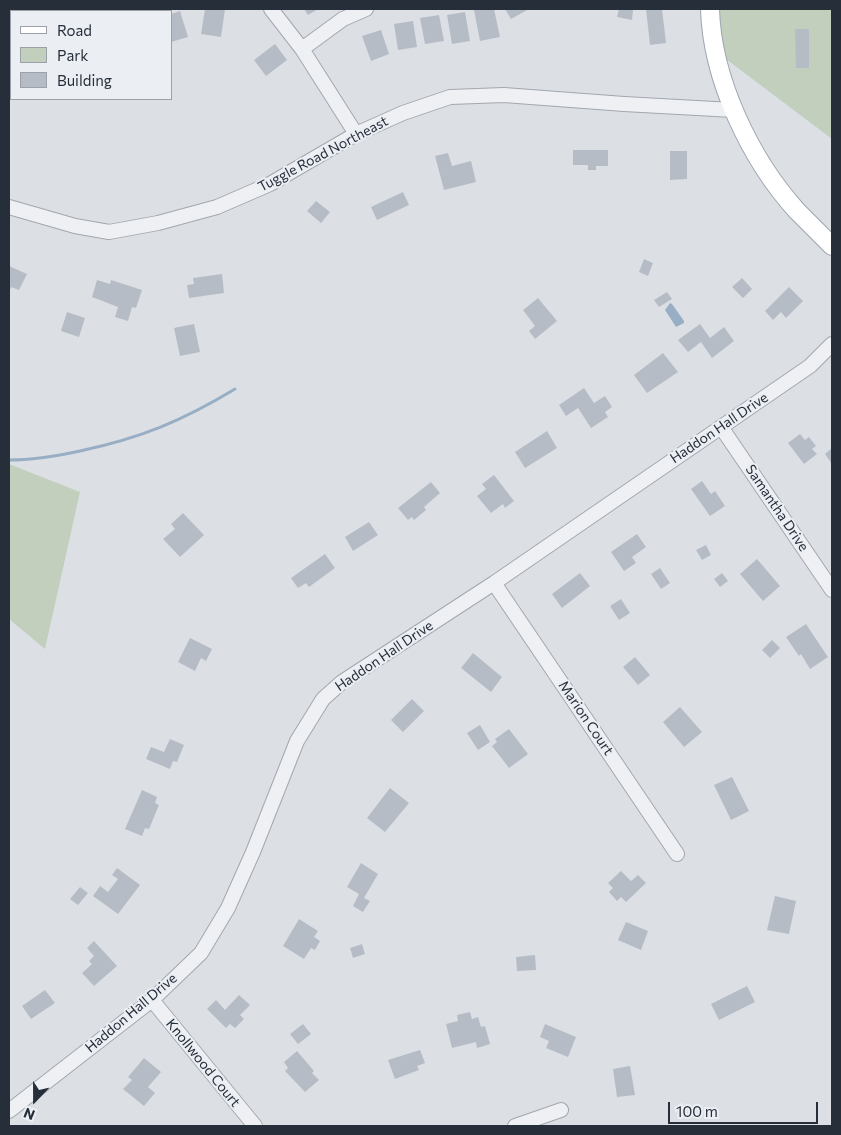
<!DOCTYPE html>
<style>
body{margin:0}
#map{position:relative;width:841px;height:1135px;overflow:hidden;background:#dce0e5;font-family:Commissioner,sans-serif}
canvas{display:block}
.frame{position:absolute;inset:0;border:10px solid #262e3a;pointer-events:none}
.legend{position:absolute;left:10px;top:10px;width:162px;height:90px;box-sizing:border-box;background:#ebeef3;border:1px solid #9ca1a9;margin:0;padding:6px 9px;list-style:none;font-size:15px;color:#262e3a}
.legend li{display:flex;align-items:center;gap:10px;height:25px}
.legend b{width:25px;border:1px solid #9ca1a9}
.north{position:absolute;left:10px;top:1075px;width:50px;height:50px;-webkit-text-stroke:4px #ebeef3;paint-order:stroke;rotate:202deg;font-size:14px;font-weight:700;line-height:20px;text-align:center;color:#262e3a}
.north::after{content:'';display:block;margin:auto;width:18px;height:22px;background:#262e3a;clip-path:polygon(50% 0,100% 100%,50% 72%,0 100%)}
.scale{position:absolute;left:668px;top:1102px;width:150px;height:22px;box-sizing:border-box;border:2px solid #262e3a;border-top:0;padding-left:6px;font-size:15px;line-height:18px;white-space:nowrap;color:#262e3a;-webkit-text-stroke:4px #ebeef3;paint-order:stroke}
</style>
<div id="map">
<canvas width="841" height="1135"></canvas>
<div class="frame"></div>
<ul class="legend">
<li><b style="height:6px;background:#fff"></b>Road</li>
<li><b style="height:14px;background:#c2cfbd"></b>Park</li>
<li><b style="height:14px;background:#b6bcc5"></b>Building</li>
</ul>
<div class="north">N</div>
<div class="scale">100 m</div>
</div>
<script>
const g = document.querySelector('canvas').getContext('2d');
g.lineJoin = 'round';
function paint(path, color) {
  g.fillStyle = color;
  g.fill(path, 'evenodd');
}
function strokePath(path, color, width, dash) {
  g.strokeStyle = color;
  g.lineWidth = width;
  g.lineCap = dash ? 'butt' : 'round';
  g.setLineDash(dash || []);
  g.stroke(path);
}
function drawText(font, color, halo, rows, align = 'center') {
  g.font = font + ' Commissioner,sans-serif';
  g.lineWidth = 4;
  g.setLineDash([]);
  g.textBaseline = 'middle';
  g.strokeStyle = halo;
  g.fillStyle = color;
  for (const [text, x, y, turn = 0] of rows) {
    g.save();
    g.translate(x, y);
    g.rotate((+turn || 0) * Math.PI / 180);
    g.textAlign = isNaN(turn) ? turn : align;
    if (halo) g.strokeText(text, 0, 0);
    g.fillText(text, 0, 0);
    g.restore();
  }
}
const green = new Path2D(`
 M706 9H832V139L706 44Z
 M9 464 80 492 45 649 9 619Z`);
const water = new Path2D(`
 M670 303 672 304 684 321V323L676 327 665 310Z`);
const stream = new Path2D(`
 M9 460C33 460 57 456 80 451 141 438 182 421 235 389`);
const building = new Path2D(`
 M205 9H225L221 37 201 34Z
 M304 9H318L308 15Z
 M479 9H494L500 37 480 41 474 10Z
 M505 9H526L527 10 511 19Z
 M619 9 633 10 632 20 617 17Z
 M646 9H662L666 43 650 45Z
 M180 11 188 37 171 42V14Z
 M465 12 470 41 452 44 447 15Z
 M439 15 444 41 425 44 420 18Z
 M413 21 417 47 398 50 394 24Z
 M795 29H809V68H796Z
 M381 30 389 54 371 61 362 36Z
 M275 44 287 60 266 76 254 60Z
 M573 150H608V166H596V170H588V165H573Z
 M670 151H687V179L670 180Z
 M448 153 452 166 471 161 476 182 444 190 435 156Z
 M403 192 409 205 377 220 371 207Z
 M316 201 330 212 321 223 307 211Z
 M644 259 653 263 648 276 639 272Z
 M9 266 27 274 19 290 11 287 9 293Z
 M222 274 224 293 189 298 187 285 194 284 193 278Z
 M742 278 752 289 743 298 732 287Z
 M97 280 110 284 111 280 142 290 136 308 132 307 128 321 115 317 118 307 92 297Z
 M789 287 803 301 786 318 781 312 773 320 765 311Z
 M667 292 672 299 659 307 654 300Z
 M538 298 557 321 535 339 529 331 535 326 523 310Z
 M67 312 85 318 79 337 61 331Z
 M194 324 200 352 180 356 174 328Z
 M700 324 710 338 724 327 734 341 712 358 701 342 688 352 678 340Z
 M663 353 678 372 647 393 634 375Z
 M584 388 594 403 605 396 612 407 605 412 608 417 591 428 578 408 566 416 559 405Z
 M547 431 557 448 525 468 515 452Z
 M800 434 805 440 809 437 816 446 812 449 817 454 804 464 788 443Z
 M832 448V464L825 454Z
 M494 475 514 501 505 508 503 504 491 513 477 496 486 489 482 484Z
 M702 481 711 494 715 491 725 506 710 516 691 489Z
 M431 482 440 493 424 507 426 510 414 520 412 517 408 520 398 508Z
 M183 513 204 535 180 557 163 539 175 529 171 524Z
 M369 522 378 535 353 551 345 537Z
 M637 534 646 547 632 557 636 563 624 571 611 552Z
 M706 545 711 555 702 560 696 550Z
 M325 554 335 568 309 587 306 583 298 588 291 578Z
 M757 559 780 586 763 601 740 574Z
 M660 568 670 583 661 589 651 574Z
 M580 573 590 586 562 608 552 594Z
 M722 573 728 581 720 587 714 579Z
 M621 599 630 613 619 620 610 606Z
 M806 624 828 657 810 669 801 654 799 656 786 637Z
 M190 638 212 649 206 661 201 658 195 671 178 662Z
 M772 640 780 648 770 658 762 650Z
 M473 653 502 677 491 692 461 668Z
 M635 657 650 675 638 685 623 667Z
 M412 699 424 711 403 732 391 720Z
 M680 707 702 732 684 747 663 722Z
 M480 725 490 742 478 750 467 733Z
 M509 729 528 754 509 768 492 746 497 742 495 739Z
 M170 739 184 745 177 762 173 761 170 769 146 759 151 747 164 752Z
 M732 777 749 811 731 820 714 785Z
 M390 788 409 803 385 832 367 818Z
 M142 790 157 797 155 803 159 805 149 829 145 828 142 836 125 829Z
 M361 863 378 874 364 898 370 901 363 912 353 906 359 894 347 887Z
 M117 868 140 885 118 914 93 896 100 886 108 892 118 879 112 875Z
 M621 871 631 881 638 875 646 883 626 902 621 897 617 901 609 892 613 888 608 883Z
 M80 887 88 893 78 905 70 899Z
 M775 896 796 901 789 934 767 930Z
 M299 919 318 931 314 937 320 941 315 950 311 948 304 959 283 946Z
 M626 922 648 931 641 950 618 940Z
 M94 941 117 966 94 986 82 973 92 964 89 961 94 956 87 948Z
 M362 944 365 954 353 958 350 948Z
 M535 955 536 970 517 971 516 957Z
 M747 986 755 1002 719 1020 711 1004Z
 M45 990 55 1003 31 1019 22 1006Z
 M239 995 250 1005 240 1015 244 1019 235 1028 230 1024 226 1028 207 1009 216 1000 225 1010Z
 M470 1012 472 1019 478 1017 481 1027 485 1026 490 1044 477 1048 476 1042 452 1048 446 1024 458 1021 457 1015Z
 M303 1024 311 1034 298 1044 290 1034Z
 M545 1024 576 1037 568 1057 546 1048 549 1041 540 1037Z
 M420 1050 425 1063 417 1066 419 1070 395 1079 388 1060Z
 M297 1051 314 1071 312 1073 319 1080 305 1092 285 1071 288 1068 284 1062Z
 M144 1058 161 1072 148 1087 155 1093 144 1106 123 1089 132 1080 128 1077Z
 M630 1066 635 1095 617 1097 613 1069Z`);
const minor = new Path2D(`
 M271 9 302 49 356 134
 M129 11 134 9
 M302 49 343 19 366 9
 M9 78H11
 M9 207 75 226 109 232 158 223 217 207 270 184 356 134 403 113 450 97 504 95 624 104 733 110
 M721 427 832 590
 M494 583 677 854
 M152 1000 255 1126
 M9 1111 152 1000 201 953 228 908 253 852 297 741 323 699 342 682 494 583 810 366 832 344
 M515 1126 561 1110`);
const major = new Path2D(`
 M710 9C712 79 750 159 797 211 809 223 821 235 832 246`);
const streetNames = [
 ["Tuggle Road Northeast",323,154,-28],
 ["Haddon Hall Drive",719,428,-34],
 ["Samantha Drive",777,508,56],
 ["Haddon Hall Drive",384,656,-34],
 ["Marion Court",586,718,56],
 ["Haddon Hall Drive",131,1013,-40],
 ["Knollwood Court",203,1063,51]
];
paint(green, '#c2cfbd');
paint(water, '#98aec4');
strokePath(stream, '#98aec4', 3);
paint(building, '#b6bcc5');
strokePath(minor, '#a2a7ae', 16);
strokePath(major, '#9ca4b0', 20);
strokePath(minor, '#eef0f4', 14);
strokePath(major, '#fff', 18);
drawText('14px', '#262e3a', '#ebeef3', streetNames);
</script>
